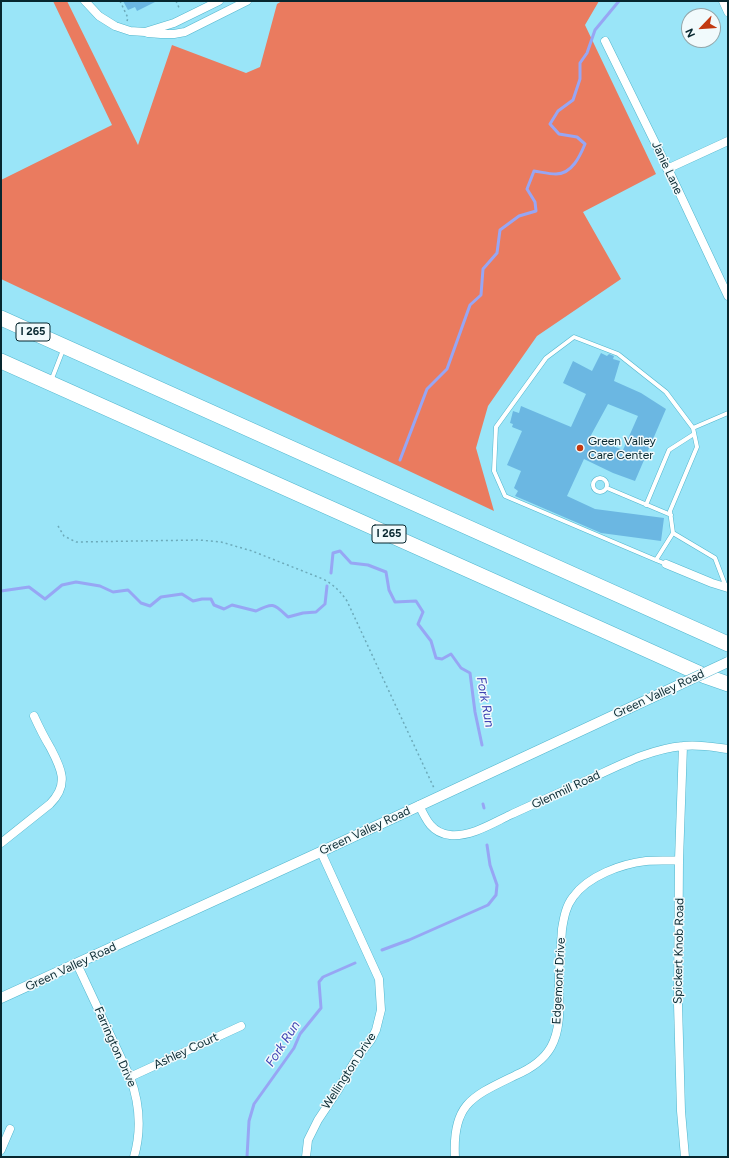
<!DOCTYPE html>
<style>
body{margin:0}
#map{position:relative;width:729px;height:1158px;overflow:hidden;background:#9ae5f8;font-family:Figtree,sans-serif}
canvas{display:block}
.frame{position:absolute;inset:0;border:2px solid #07272f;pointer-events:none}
.north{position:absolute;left:681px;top:8px;width:40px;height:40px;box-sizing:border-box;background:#f1fafc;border:1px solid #93a6aa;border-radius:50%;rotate:245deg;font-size:11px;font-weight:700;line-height:16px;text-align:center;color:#07272f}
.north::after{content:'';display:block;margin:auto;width:14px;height:18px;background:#c23911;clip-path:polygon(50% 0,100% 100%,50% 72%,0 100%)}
</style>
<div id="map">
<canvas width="729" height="1158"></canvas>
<div class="frame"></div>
<div class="north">N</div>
</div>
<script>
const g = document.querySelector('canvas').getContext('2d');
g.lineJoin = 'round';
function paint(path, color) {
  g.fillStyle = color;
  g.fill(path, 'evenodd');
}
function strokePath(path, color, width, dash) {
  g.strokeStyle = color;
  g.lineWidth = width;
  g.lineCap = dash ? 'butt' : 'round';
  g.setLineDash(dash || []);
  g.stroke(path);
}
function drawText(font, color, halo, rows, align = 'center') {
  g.font = font + ' Figtree,sans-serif';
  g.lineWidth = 3;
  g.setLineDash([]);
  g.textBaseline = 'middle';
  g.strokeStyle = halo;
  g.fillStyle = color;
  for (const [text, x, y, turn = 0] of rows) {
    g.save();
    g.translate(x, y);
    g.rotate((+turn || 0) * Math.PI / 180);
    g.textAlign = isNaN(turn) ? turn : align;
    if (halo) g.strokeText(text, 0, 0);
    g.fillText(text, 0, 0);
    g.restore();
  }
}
const forest = new Path2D(`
 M53 1H67L138 145 172 45 246 73 260 67 277 4 282 1H599L585 25 656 174 583 212 621 279 537 336 488 406 476 448 494 511 1 279V180L112 125Z`);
const stream = new Path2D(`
 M400 460 427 389 447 369 470 305 481 295 483 269 497 253 500 230 519 216 536 211 535 202 527 189 534 171C541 172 549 174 556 174 572 174 580 156 585 144L577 137 559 134 550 124 558 111 573 100 580 79V63L587 53 595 30 619 1
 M331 573 333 553 340 551 351 563 368 565 386 572 389 590 395 602 416 601 423 612 418 624 431 641 436 658 442 659 451 654 461 668 470 673 475 712 482 745
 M1 591 29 587 45 599 62 585 76 582 100 586 113 592 128 590 141 603 150 606 161 597 182 594 193 601 202 599H211L214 605 224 609 232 605 256 611C274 602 274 604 288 617L303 613 316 612 325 604 327 586
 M483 804 484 808
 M382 950 409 940 488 905 496 895 497 885 490 865 487 845
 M247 1157 249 1121 254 1104 294 1048 300 1034 321 1008 319 982 323 977 355 963`);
const building = new Path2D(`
 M123 1H157L137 11 135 7 128 10Z
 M601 353 607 356 609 354 614 356 613 359 620 361 614 381 641 393 666 409 635 481 613 473 584 459 567 496 595 509 664 518 661 541 601 533 515 496 518 491 514 488 521 471 507 465 522 431 512 427 513 424 510 423 513 411 519 413 521 406 571 427 586 394 563 383 573 361 592 371ZM608 404 638 416 623 450 590 437Z`);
const path = new Path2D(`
 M120 1 128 18 127 21
 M176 1 180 10
 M58 526 64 536 76 542 199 540 221 542 252 551 323 579C334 585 340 591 347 601L434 788`);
const service = new Path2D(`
 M51 381 63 350
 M693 428 728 413
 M593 485a7 7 0 1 1 14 0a7 7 0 1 1-14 0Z
 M607 488 671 515
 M646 505 669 450 694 434
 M673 533 715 558 726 587
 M656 560 505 496 494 471 496 427 546 358 574 337 618 354 666 392 693 428 697 447 670 511 673 533 656 560 666 564`);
const minor = new Path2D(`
 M85 1 99 16 115 26 130 31 145 32 174 23 219 1
 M723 1 728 12
 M148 33 161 34H174L185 32 247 1
 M605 41 671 175 728 296
 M667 169 728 141
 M666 564 712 583 728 588
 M683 746 679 860 678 1004 681 1111 685 1157
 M419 805C426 820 432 833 450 835 471 837 493 823 510 815 538 802 566 790 594 777 622 764 651 749 683 746 698 744 713 747 728 749
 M1 843 50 804C70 784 61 768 50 747 44 737 39 727 34 716
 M77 964 130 1077C140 1104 142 1129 134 1157
 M130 1077 241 1026
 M1 1150 10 1129
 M306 1157 308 1140 318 1120 338 1090 356 1059 371 1040 376 1030 381 1010 379 979 321 852
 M455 1157C452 1103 473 1096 516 1075 530 1069 543 1061 551 1047 562 1027 559 1002 559 980 559 963 561 946 562 929 564 917 566 906 573 897 588 876 621 864 646 861 657 860 668 861 679 860`);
const tertiary = new Path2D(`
 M1 998 316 854 651 698`);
const motorway = new Path2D(`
 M1 318 728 644
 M1 361 596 627 705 676 728 684`);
const tertiaryBridge = new Path2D(`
 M651 698 728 662`);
const markers = [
 [580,448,4,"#c23911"]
];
const shields = [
 [33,332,34],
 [389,534,34]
];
const shieldNames = [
 ["I 265",33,332],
 ["I 265",389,534]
];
const streetNames = [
 ["Janie Lane",667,168,65],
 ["Green Valley Road",659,694,-25],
 ["Glenmill Road",566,790,-25],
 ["Green Valley Road",365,831,-25],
 ["Spickert Knob Road",679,951,-89],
 ["Green Valley Road",71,967,-25],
 ["Edgemont Drive",559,981,-87],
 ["Farrington Drive",115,1047,66],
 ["Ashley Court",186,1051,-25],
 ["Wellington Drive",349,1071,-57]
];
const poiNames = [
 ["Green Valley",588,441],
 ["Care Center",588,455]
];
const waterNames = [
 ["Fork Run",485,702,80],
 ["Fork Run",283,1044,-57]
];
paint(forest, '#ea7b5f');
strokePath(stream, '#97a6f4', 3);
paint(building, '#6bb7e2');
strokePath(service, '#51b5cc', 5);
strokePath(minor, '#51b5cc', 9);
strokePath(tertiary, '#51b5cc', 11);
strokePath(motorway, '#51b5cc', 16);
strokePath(path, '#6caaba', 1.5, [2, 3]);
strokePath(service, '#fff', 4);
strokePath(minor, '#fff', 8);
strokePath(tertiary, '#fff', 10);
strokePath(motorway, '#fff', 15);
strokePath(tertiaryBridge, '#51b5cc', 11, []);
strokePath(tertiaryBridge, '#fff', 10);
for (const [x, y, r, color] of markers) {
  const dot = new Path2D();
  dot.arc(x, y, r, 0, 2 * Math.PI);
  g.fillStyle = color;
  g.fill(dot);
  strokePath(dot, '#f1fafc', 1.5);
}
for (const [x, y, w] of shields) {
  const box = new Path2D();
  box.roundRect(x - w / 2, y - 9, w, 18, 3);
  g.fillStyle = '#f1fafc';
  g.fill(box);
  strokePath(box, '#07272f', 1);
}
drawText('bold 11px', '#07272f', null, shieldNames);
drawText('12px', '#07272f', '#f1fafc', streetNames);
drawText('12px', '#07272f', '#f1fafc', poiNames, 'left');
drawText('italic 13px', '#3f44b3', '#f1fafc', waterNames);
</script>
